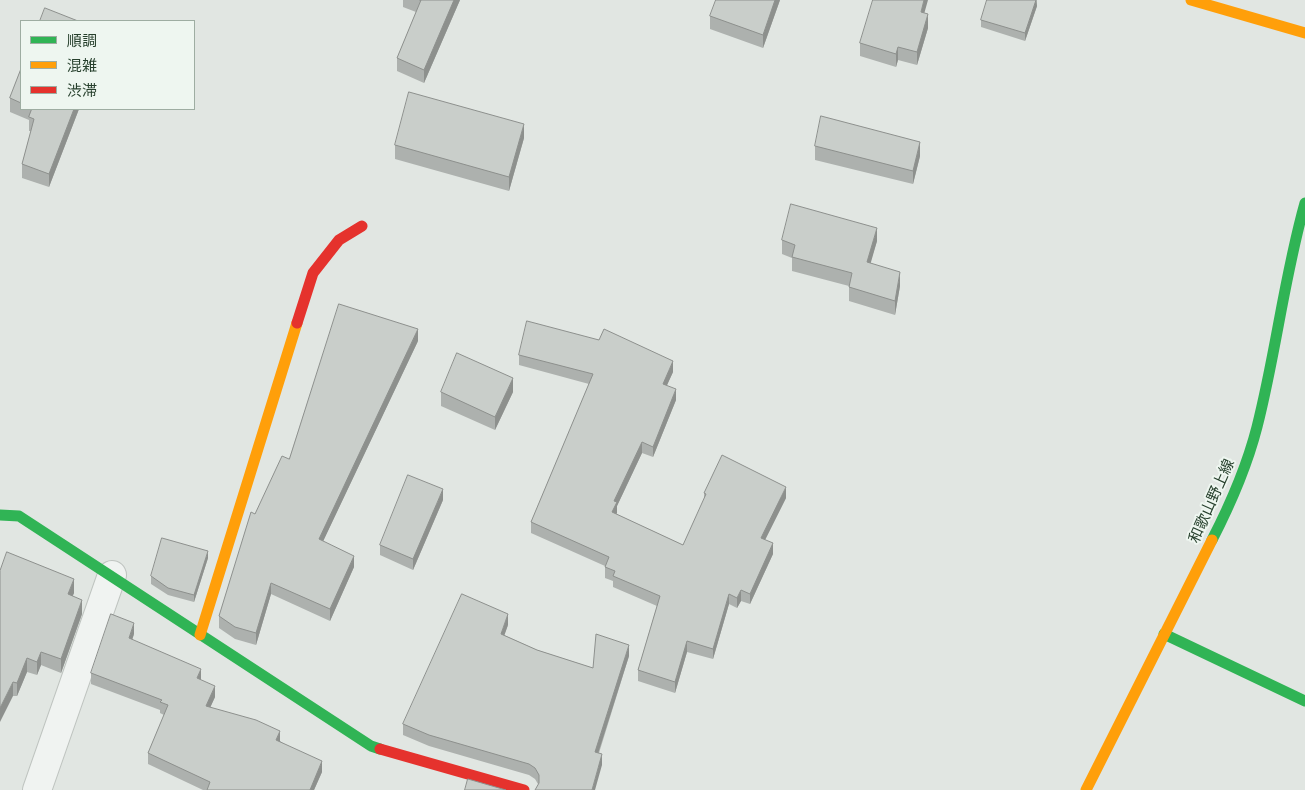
<!DOCTYPE html>
<meta charset="utf-8">
<style>
body{margin:0}
#map{position:relative;width:1305px;height:790px;overflow:hidden;background:#e1e6e2;font-family:"Alegreya Sans","Noto Sans JP",sans-serif}
canvas{display:block}
.legend{position:absolute;left:20px;top:20px;width:175px;height:90px;box-sizing:border-box;background:#eef6f0;border:1px solid #9eada2;margin:0;padding:6px 9px;list-style:none;font-size:15px;color:#27402d}
.legend li{display:flex;align-items:center;gap:10px;height:25px}
.legend b{width:25px;border:1px solid #9eada2}
</style>
<div id="map">
<canvas width="1305" height="790"></canvas>
<ul class="legend">
<li><b style="height:6px;background:#30b455"></b>順調</li>
<li><b style="height:6px;background:#ff9f0a"></b>混雑</li>
<li><b style="height:6px;background:#e5322d"></b>渋滞</li>
</ul>
</div>
<script>
const g = document.querySelector('canvas').getContext('2d');
g.lineJoin = 'round';
function strokePath(path, color, width, dash) {
  g.strokeStyle = color;
  g.lineWidth = width;
  g.lineCap = dash ? 'butt' : 'round';
  g.setLineDash(dash || []);
  g.stroke(path);
}
function paint(path, color) {
  g.fillStyle = color;
  g.fill(path, 'evenodd');
}
function drawText(font, color, halo, rows, align = 'center') {
  g.font = font + ' "Alegreya Sans","Noto Sans JP",sans-serif';
  g.lineWidth = 4;
  g.setLineDash([]);
  g.textBaseline = 'middle';
  g.strokeStyle = halo;
  g.fillStyle = color;
  for (const [text, x, y, turn = 0] of rows) {
    g.save();
    g.translate(x, y);
    g.rotate((+turn || 0) * Math.PI / 180);
    g.textAlign = isNaN(turn) ? turn : align;
    if (halo) g.strokeText(text, 0, 0);
    g.fillText(text, 0, 0);
    g.restore();
  }
}
const street = new Path2D(`
 M37 790 112 575`);
const fast = new Path2D(`
 M0 515 19 516 371 746 380 749
 M1212 540C1230 505 1247 466 1257 427 1276 353 1284 277 1305 203
 M1164 634 1305 701`);
const slow = new Path2D(`
 M1191 0 1305 33
 M200 635 297 323
 M1086 790 1212 540`);
const jam = new Path2D(`
 M297 323 313 273 339 240 362 226
 M380 749 524 790`);
const wall = new Path2D(`
 M403 0H460L424 83 397 71V58L416 12 403 7Z
 M780 0 763 48 710 29V16Z
 M1037 0V6L1025 41 981 27V20Z
 M924 13 928 28 917 65 898 60 896 67 860 56V43Z
 M21 69V109H79L49 187 22 178V164L31 131H29V120L10 112V98Z
 M524 138 509 191 395 159V145Z
 M815 146 920 156 913 184 815 160Z
 M782 240 877 241 870 263 900 286 895 315 849 301V286L792 271V258L782 254Z
 M418 341 323 541 354 567 330 621 271 594 256 645 235 639 219 628V616L255 514 289 459Z
 M519 355 673 372 667 385 676 400 653 457 642 453 617 506 616 514 683 545 704 501V493L786 498 765 540 773 554 750 604 741 601 737 608 729 604 713 659 687 652 675 693 638 681V670L657 606 613 587V581L605 578V566L531 533V522L589 384 519 365Z
 M441 392H513L495 430 441 406Z
 M443 500 413 570 380 555V545Z
 M208 558 194 602 168 595 151 584V576Z
 M0 571 74 593 72 596 82 614 61 673 41 665 37 675 27 672 17 696H13Z
 M508 625 504 635 537 650 593 668 629 656 599 753 602 765 538 784 535 779 529 775 429 746 403 735V724Z
 M134 634 132 640 201 680 215 697 210 707 280 741 322 772 314 790H203L148 764V753L164 715 160 713V710L91 684V673Z`);
const shadedWall = new Path2D(`
 M454 0H460L424 83V70Z
 M775 0H780L763 48V35Z
 M924 0H928L921 25V12Z
 M1036 0 1037 6 1025 41V33Z
 M928 14V28L917 65V52Z
 M898 47V60L896 67V54Z
 M74 109H79L49 187V174Z
 M524 124V138L509 191V177Z
 M920 142V156L913 184V171Z
 M877 228V241L867 276V262Z
 M900 272V286L895 315V301Z
 M418 329V341L319 550V539Z
 M673 361V372L663 394V384Z
 M513 378V392L495 430V417Z
 M676 389V400L653 457V447Z
 M642 442V453L617 506V513L612 523V512L614 501Z
 M786 487V498L761 548V538Z
 M443 489V500L413 570V559Z
 M773 543V554L750 604V594Z
 M208 551V558L194 602V595Z
 M354 556V567L330 621V609Z
 M74 579V593L68 608V594Z
 M271 583V594L256 645V633Z
 M741 590V601L737 608V598Z
 M729 594V604L713 659V649Z
 M82 600V614L61 673V659Z
 M508 614V625L501 645V634Z
 M134 623V634L129 649V638Z
 M687 641V652L675 693V682Z
 M629 645V656L595 763V752Z
 M41 652V665L37 675V662Z
 M27 658V672L17 696V683Z
 M201 669V679L197 689V678Z
 M13 682V696L0 722V708Z
 M215 686V697L206 717V706Z
 M280 731V742L276 740Z
 M602 754V765L595 790H592Z
 M322 761V772L314 790H310Z`);
const building = new Path2D(`
 M420 0H454L424 70 397 58 421 0Z
 M716 0H775L763 35 710 16Z
 M873 0H924L921 12 928 14 917 52 898 47 896 54 860 43Z
 M987 0H1036L1025 33 981 20Z
 M45 8 78 21H40Z
 M21 69V103L10 98Z
 M409 92 524 124 509 177 395 145Z
 M32 109H74L49 174 22 164 34 119 29 117Z
 M821 116 920 142 913 171 815 146Z
 M791 204 877 228 867 262 900 272 895 301 849 287 852 273 792 257 795 245 782 240Z
 M339 304 418 329 319 539 354 556 330 609 271 583 256 633 235 627 219 616 251 512 255 514 282 456 289 459Z
 M527 321 599 340 604 329 673 361 663 384 676 389 653 447 642 442 614 501 617 502 612 512 683 545 706 494 704 493 722 455 786 487 761 538 773 543 750 594 741 590 737 598 729 594 713 649 687 641 675 682 638 670 660 596 613 576 615 571 605 567 609 557 531 522 593 374 519 355Z
 M457 353 513 378 495 417 441 392Z
 M408 475 443 489 413 559 380 545Z
 M162 538 208 551 194 595 168 588 151 576Z
 M7 552 74 579 68 594 82 600 61 659 41 652 37 662 27 658 17 683 13 682 0 708V571Z
 M462 594 508 614 501 634 537 650 593 668 596 634 629 645 595 752 602 754 592 790H535L539 783V775L535 768 529 764 429 735 403 724Z
 M111 614 134 623 129 638 201 669 197 678 215 686 206 706 256 720 280 731 276 740 322 761 310 790H207L210 782 148 753 168 705 160 702 162 700 91 673Z
 M468 779 506 790H465Z`);
const streetNames = [
 ["和歌山野上線",1212,501,-66]
];
strokePath(street, '#bfc4c0', 30);
strokePath(street, '#f0f3f1', 28);
strokePath(fast, '#30b455', 11);
strokePath(slow, '#ff9f0a', 11);
strokePath(jam, '#e5322d', 11);
paint(wall, '#adb1ae');
paint(shadedWall, '#8d908d');
paint(building, '#c9ceca');
strokePath(building, '#8d908d', 1);
drawText('15px', '#27402d', '#eef6f0', streetNames);
</script>
